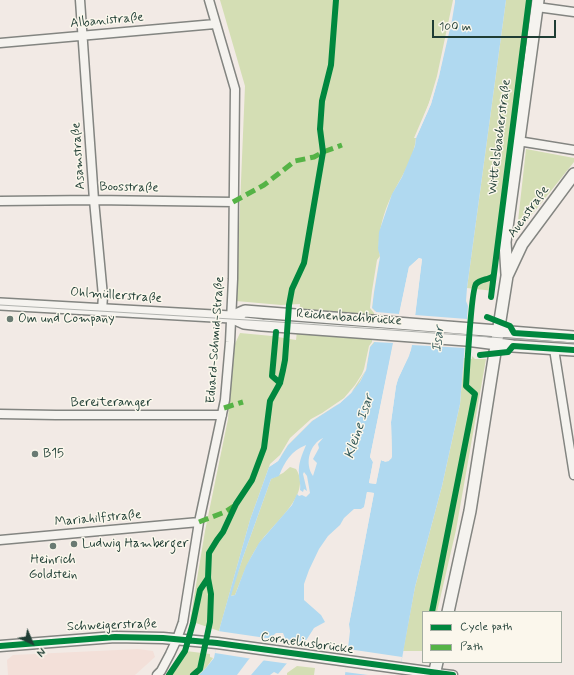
<!DOCTYPE html>
<meta charset="utf-8">
<style>
body{margin:0}
#map{position:relative;width:574px;height:675px;overflow:hidden;background:#f2eae5;font-family:Mynerve,sans-serif}
canvas{display:block}
.legend{position:absolute;left:422px;top:611px;width:140px;height:52px;box-sizing:border-box;background:#fbf7ec;border:1px solid #a3ada2;margin:0;padding:5px 7px;list-style:none;font-size:12px;color:#1f3d34}
.legend li{display:flex;align-items:center;gap:8px;height:20px}
.legend b{width:20px;border:1px solid #a3ada2}
.north{position:absolute;left:12px;top:623px;width:40px;height:40px;-webkit-text-stroke:3px #fbf7ec;paint-order:stroke;rotate:136deg;font-size:11px;font-weight:700;line-height:16px;text-align:center;color:#1f3d34}
.north::after{content:'';display:block;margin:auto;width:14px;height:18px;background:#1f3d34;clip-path:polygon(50% 0,100% 100%,50% 72%,0 100%)}
.scale{position:absolute;left:432px;top:20px;width:124px;height:18px;box-sizing:border-box;border:2px solid #1f3d34;border-top:0;padding-left:5px;font-size:12px;line-height:14px;white-space:nowrap;color:#1f3d34;-webkit-text-stroke:3px #fbf7ec;paint-order:stroke}
</style>
<div id="map">
<canvas width="574" height="675"></canvas>
<ul class="legend">
<li><b style="height:5px;background:#00873e"></b>Cycle path</li>
<li><b style="height:5px;background:#55b346"></b>Path</li>
</ul>
<div class="north">N</div>
<div class="scale">100 m</div>
</div>
<script>
const g = document.querySelector('canvas').getContext('2d');
g.lineJoin = 'round';
function paint(path, color) {
  g.fillStyle = color;
  g.fill(path, 'evenodd');
}
function strokePath(path, color, width, dash) {
  g.strokeStyle = color;
  g.lineWidth = width;
  g.lineCap = dash ? 'butt' : 'round';
  g.setLineDash(dash || []);
  g.stroke(path);
}
function drawText(font, color, halo, rows, align = 'center') {
  g.font = font + ' Mynerve,sans-serif';
  g.lineWidth = 3;
  g.setLineDash([]);
  g.textBaseline = 'middle';
  g.strokeStyle = halo;
  g.fillStyle = color;
  for (const [text, x, y, turn = 0] of rows) {
    g.save();
    g.translate(x, y);
    g.rotate((+turn || 0) * Math.PI / 180);
    g.textAlign = isNaN(turn) ? turn : align;
    if (halo) g.strokeText(text, 0, 0);
    g.fillText(text, 0, 0);
    g.restore();
  }
}
const built = new Path2D(`
 M138 649 153 651 155 657 135 675H8L7 660 13 655Z`);
const green = new Path2D(`
 M220 0H455L439 76 416 138C414 158 402 176 393 193 384 210 376 237 380 256L375 310 374 343 366 370 357 387 269 467 250 520 219 631 190 621 205 531 228 419 233 348 240 333 272 336 296 340 300 304 281 305 236 301 245 86Z
 M506 0H534L494 291 467 288Z
 M526 149 574 158V162L518 232 517 230Z
 M472 356 475 359H486L456 530 437 612H423V651H403L415 587 442 486 460 404 464 358 472 359Z
 M290 467 296 469C313 495 272 524 259 544 248 560 242 577 235 595L230 596 242 560 271 479 283 473Z
 M186 651 210 654V657L213 658 206 668 199 675H171Z
 M297 666 315 668 314 675H287V673Z`);
const water = new Path2D(`
 M455 0H506L467 288 466 301 468 306 460 404 442 486 415 587 399 675H345L350 631 349 624 374 493 367 492 364 507 361 509H354L344 518 340 525 328 536 319 549 309 570 304 584V600L321 615 325 622 314 628 307 639 278 674 274 672 270 675H251L263 661 285 638 283 633H276L249 659 237 675H199L206 668 214 658 220 627 250 520 269 467 278 461 288 445 312 421 340 403 351 393 360 382 366 370 370 347 374 343 376 312 372 308 374 292 380 256 378 249 379 232 392 194 402 177 415 146 416 138 431 104 439 76ZM419 258 422 259 411 350 398 379 396 386 391 422 392 455 389 461 385 462 381 459 376 484 369 483 373 462 370 457 409 267ZM323 438 318 444 319 448 313 459 317 463 313 476C304 463 310 444 323 438ZM306 445C302 455 298 463 299 474 299 479 301 485 300 490L303 492 304 489 307 491 303 474 304 472 307 476 310 493 306 497 302 495 299 496 297 494 292 505 259 543 246 566 235 595 231 596 242 560 271 479 279 476C285 461 291 451 306 445Z`);
const pier = new Path2D(`
 M453 0H455V2L452 20 439 76 431 104 416 138H414L429 103 437 76Z
 M380 256 374 292 372 308 376 312 399 314 409 267 419 258 422 259 415 315 467 319 465 348 412 345 409 356 398 379 396 386 391 422 392 457 391 459 387 461H382L381 460 376 484 369 483 373 462 370 457 393 343 374 342 370 347 366 370 351 393 340 403 312 421 288 445 278 461 269 467 270 464 280 455 290 438 311 419 322 413 344 398 355 385 362 374 364 369 369 346 372 342 374 313 370 308 372 291 377 260ZM419 260 409 350 396 378 391 409 389 422 390 457 385 460 381 457 379 458 374 482 371 481 375 462 372 457 410 268Z
 M367 492 374 493 349 624 348 622 371 495 368 494 366 508 364 510Z
 M218 631 273 639 253 659 215 653Z
 M281 640 307 643 290 664 261 660Z
 M348 649 402 657 400 675H368L345 672Z`);
const minor = new Path2D(`
 M80 0 94 200 103 296 102 310
 M537 7 574 12
 M0 43 215 24
 M518 141 574 150
 M0 201 94 200 233 202
 M554 349 574 475
 M0 414 56 415H222
 M0 540 199 522
 M435 673 453 675
 M157 675 161 671 170 654 177 639 183 622 199 522 225 400 230 342 233 279 235 89 209 0`);
const tertiary = new Path2D(`
 M0 646 115 637 163 638 217 643 435 673`);
const secondary = new Path2D(`
 M507 274 505 242 538 0
 M0 304 231 317 244 323 262 325 466 340 513 346 574 350
 M231 317 245 311 574 337
 M448 612 470 511 507 276 522 244 574 174
 M434 675 437 662`);
const tram = new Path2D(`
 M0 305 264 321 574 343`);
const quiet = new Path2D(`
 M233 202 264 185 295 161 314 157 323 152 342 145
 M224 408 243 402
 M199 522 225 512 234 506`);
const cycleway = new Path2D(`
 M491 297 529 0
 M487 317 510 326 514 333 574 337
 M276 332 272 376 280 383
 M480 355 508 352 513 346 574 350
 M432 612 475 394 466 386C467 372 471 290 476 284 480 279 489 280 493 276
 M0 646 115 637 163 638 217 643 453 675
 M169 675 185 651 193 623 200 590 208 578
 M193 675 200 669 210 622 211 594 208 578 209 553 217 540 223 532 236 504 252 480 264 448 270 401 280 383 283 370 285 360 289 305 292 289 304 263 323 152 320 129 322 101 331 65 336 0`);
const markers = [
 [10,319,4,"#697a72"],
 [35,454,4,"#697a72"],
 [74,544,4,"#697a72"],
 [53,546,4,"#697a72"]
];
const streetNames = [
 ["Albanistraße",107,21,-5],
 ["Wittelsbacherstraße",500,137,-83],
 ["Asamstraße",79,156,-94],
 ["Boosstraße",129,188,1],
 ["Auenstraße",529,212,-54],
 ["Ohlmüllerstraße",116,296,4],
 ["Reichenbachbrücke",349,318,4],
 ["Eduard-Schmid-Straße",216,340,-86],
 ["Bereiteranger",111,403],
 ["Mariahilfstraße",98,519,-5],
 ["Schweigerstraße",112,626,-2],
 ["Corneliusbrücke",307,644,8]
];
const poiNames = [
 ["Om und Company",18,319],
 ["B15",43,454],
 ["Ludwig Hamberger",82,544],
 ["Heinrich",53,560,"center"],
 ["Goldstein",53,575,"center"]
];
const waterNames = [
 ["Isar",439,339,-84],
 ["Kleine Isar",360,427,-72]
];
paint(built, '#f3e0d9');
paint(green, '#d4deb4');
paint(water, '#b0d9f0');
paint(pier, '#f2eae5');
strokePath(minor, '#838581', 11);
strokePath(tertiary, '#838581', 13);
strokePath(secondary, '#838581', 14);
strokePath(minor, '#f5f3ef', 8);
strokePath(tertiary, '#f5f3ef', 10);
strokePath(secondary, '#f5f3ef', 11);
strokePath(tram, '#b1b3af', 1);
strokePath(quiet, '#55b346', 5, [10, 5]);
strokePath(cycleway, '#00873e', 6);
for (const [x, y, r, color] of markers) {
  const dot = new Path2D();
  dot.arc(x, y, r, 0, 2 * Math.PI);
  g.fillStyle = color;
  g.fill(dot);
  strokePath(dot, '#fbf7ec', 1.5);
}
drawText('13px', '#1f3d34', '#fbf7ec', streetNames);
drawText('13px', '#1f3d34', '#fbf7ec', poiNames, 'left');
drawText('italic 14px', '#365b5a', '#fbf7ec', waterNames);
</script>
